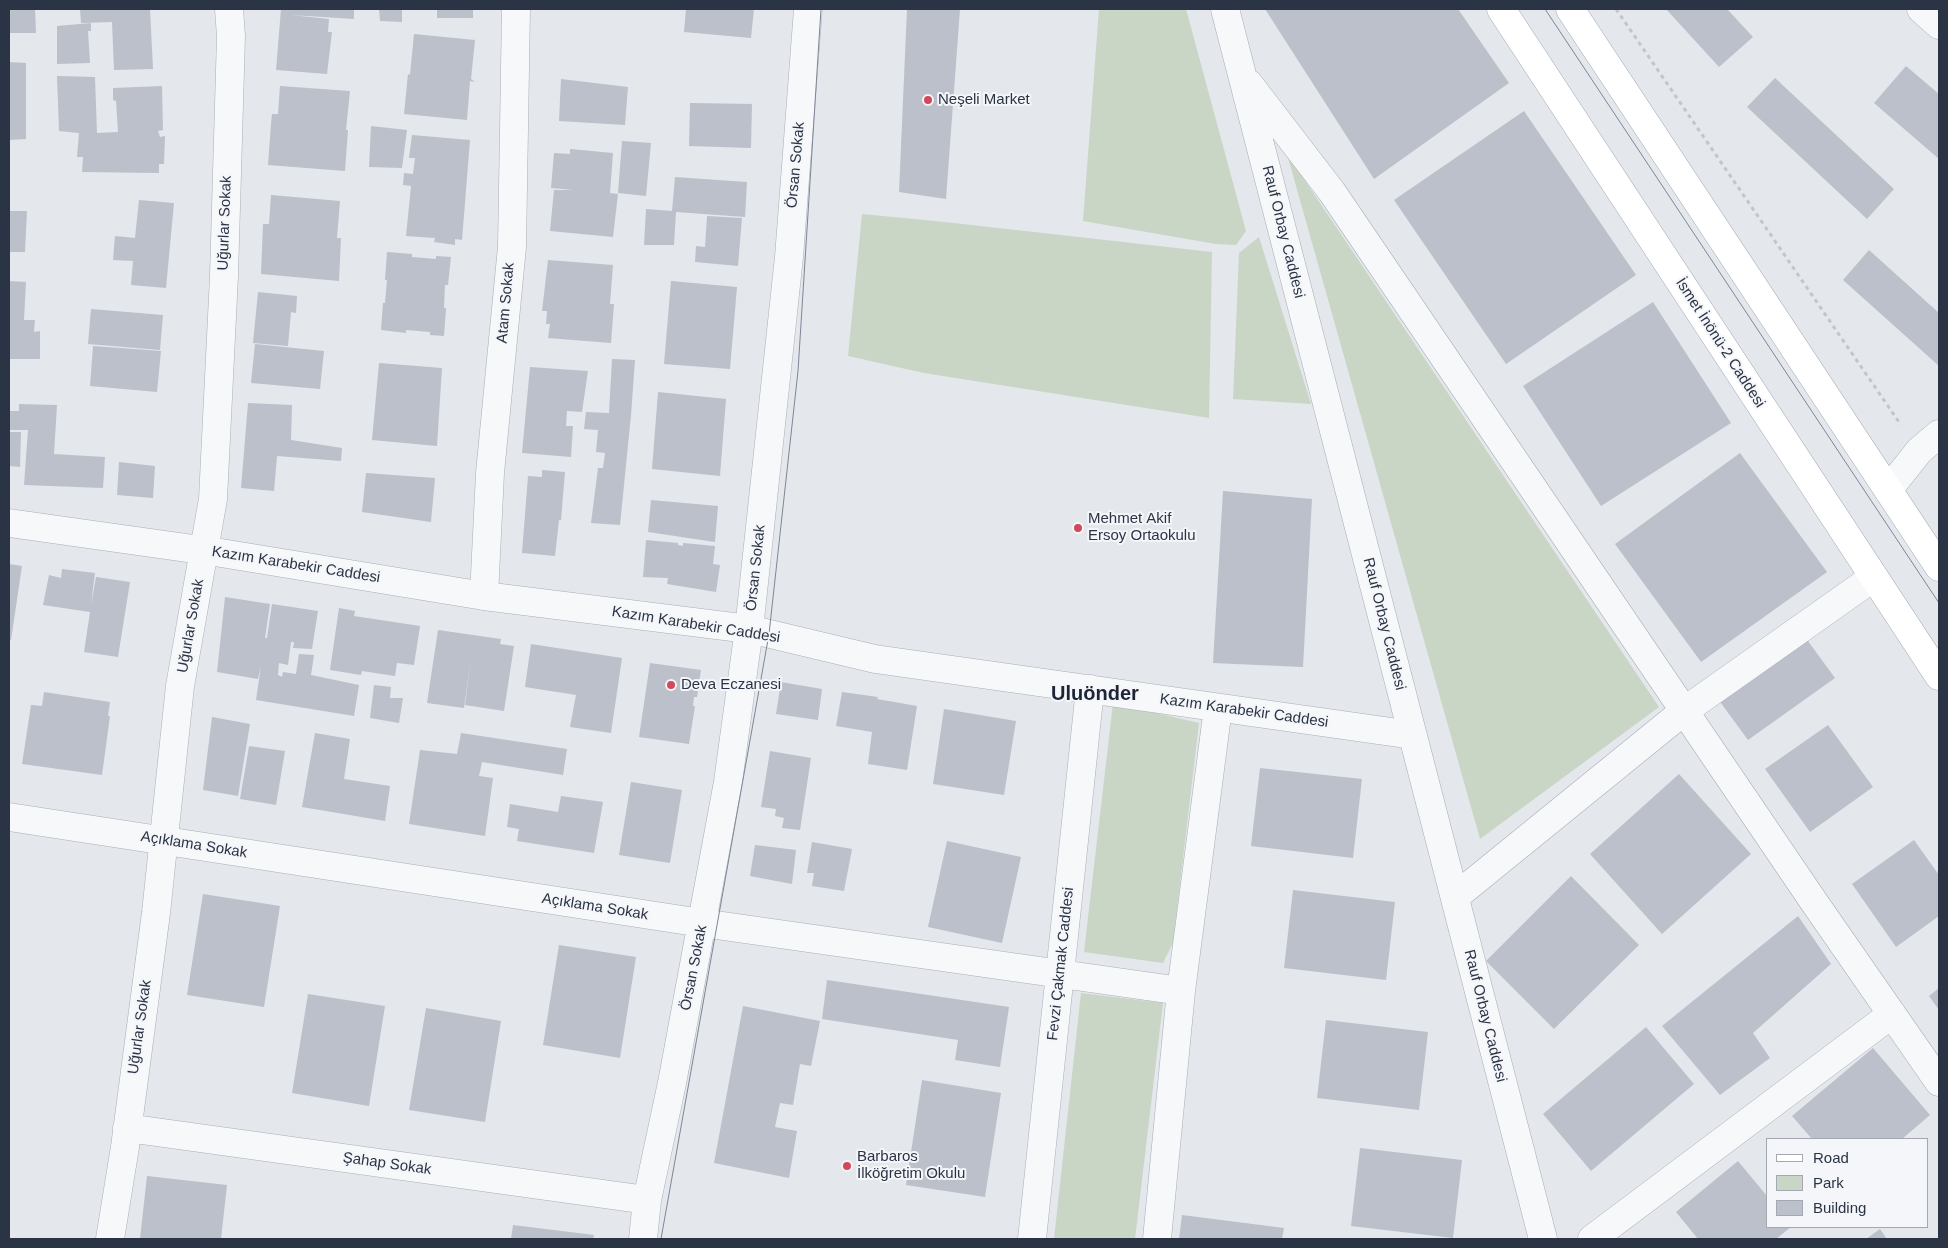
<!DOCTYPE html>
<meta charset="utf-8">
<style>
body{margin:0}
#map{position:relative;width:1948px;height:1248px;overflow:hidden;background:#e4e7ec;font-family:Arial,sans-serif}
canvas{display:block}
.frame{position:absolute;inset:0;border:10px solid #2b3445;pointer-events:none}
.legend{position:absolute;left:1766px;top:1138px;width:162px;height:90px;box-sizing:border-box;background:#f4f6f9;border:1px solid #a4a8b1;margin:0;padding:6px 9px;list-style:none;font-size:15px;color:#2b3445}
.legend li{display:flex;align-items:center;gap:10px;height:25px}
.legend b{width:25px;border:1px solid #a4a8b1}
</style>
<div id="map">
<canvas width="1948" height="1248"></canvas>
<div class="frame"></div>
<ul class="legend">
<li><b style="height:6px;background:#fff"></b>Road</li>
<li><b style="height:14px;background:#c9d6c5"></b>Park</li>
<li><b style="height:14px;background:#bbc0ca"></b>Building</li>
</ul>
</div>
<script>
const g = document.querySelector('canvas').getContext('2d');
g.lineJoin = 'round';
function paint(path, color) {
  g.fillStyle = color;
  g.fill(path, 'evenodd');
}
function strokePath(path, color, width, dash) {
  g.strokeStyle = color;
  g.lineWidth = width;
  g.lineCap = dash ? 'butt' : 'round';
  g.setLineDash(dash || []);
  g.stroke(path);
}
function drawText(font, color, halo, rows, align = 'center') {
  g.font = font + ' Arial,sans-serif';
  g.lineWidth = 4;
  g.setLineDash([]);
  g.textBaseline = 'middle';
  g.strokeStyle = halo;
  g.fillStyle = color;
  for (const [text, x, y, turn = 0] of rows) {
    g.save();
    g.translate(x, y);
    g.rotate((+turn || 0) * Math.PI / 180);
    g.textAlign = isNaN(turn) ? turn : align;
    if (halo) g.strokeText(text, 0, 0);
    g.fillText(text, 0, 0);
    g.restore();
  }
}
const green = new Path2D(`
 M1099 9H1186L1246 231 1236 245 1216 244 1083 221Z
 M1287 154 1659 707 1480 839Z
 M862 214 945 222 1212 252 1209 418 924 373 848 356Z
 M1259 237 1311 404 1233 399 1239 253Z
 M1113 703 1199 723 1173 943 1163 963 1084 952Z
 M1081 993 1163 1003 1135 1239H1054Z`);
const building = new Path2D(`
 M9 9H35L36 33H9Z
 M80 9H150L153 69 114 70 112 22 81 23Z
 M281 9H354V19L291 15 329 19 328 32H332L327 74 276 70Z
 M379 9H402V22L380 21Z
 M437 9H473V18H437Z
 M686 9H754L751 38 684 32Z
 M907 9H960L946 199 899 192Z
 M1265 9H1458L1509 83 1374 179Z
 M1666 9H1727L1753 37 1719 67Z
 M91 23V31H88L90 63 57 64V26Z
 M414 34 475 40 471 79 475 82 470 81 467 120 404 114 408 74 410 75Z
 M9 62 26 63V139L9 140Z
 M1906 66 1939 94V159L1874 103Z
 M57 76 95 77 97 133 118 132 116 101 113 100V88L162 86 163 130 158 131 160 137 165 136 164 164H159V173L82 172 83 157H77L79 133 59 131Z
 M1775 78 1894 189 1867 219 1747 107Z
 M561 79 628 87 625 125 559 121Z
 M280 86 350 91 346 130H348L345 171 268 165 271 124 272 114H278Z
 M690 103 752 104 751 148 689 146Z
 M1524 111 1636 275 1506 364 1394 200Z
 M371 126 407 130 402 168 369 167Z
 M412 135 470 140 462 240 455 239V245L434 242 435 238 406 236 411 186 403 185 404 173 413 174 415 158H409Z
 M622 141 651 143 646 196 618 193Z
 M570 149 613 153 610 193 618 194 613 237 550 231 554 190H573L551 188 554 153 570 154Z
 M675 177 747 182 745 217 676 212 674 245H644L646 209 672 211Z
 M271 195 340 201 337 238H341L339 281 261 274 263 224H269Z
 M139 200 174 203 166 288 131 285 133 261 113 260 115 236 135 238Z
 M9 211H27L25 252H9Z
 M707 216 742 218 738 266 695 262 696 246 705 247Z
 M1869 250 1939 313V366L1843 280Z
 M387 252 412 254V257L436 259V256L451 257 448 285H445L444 308H446L444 336 430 335V332L406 330V333L381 330 383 303H385L387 280H385Z
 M548 260 613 265 610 304H614L611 343 548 338 550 324H546L547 311H542Z
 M9 281 26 282 24 320H35L34 332 40 331V359H9Z
 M671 281 737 287 730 369 664 364Z
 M258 292 297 296 296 313 291 312 288 346 253 343Z
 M1653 302 1731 423 1601 506 1523 386Z
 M91 309 163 315 160 350 88 344Z
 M255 344 324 351 320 389 251 383Z
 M93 346 161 351 157 392 90 386Z
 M612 359 635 360 631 415 620 525 591 523 598 468H603L605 453 596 452 598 430 584 429 586 412 609 413Z
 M379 363 442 368 437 446 372 440Z
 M530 367 588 371 582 412 567 411 566 426H573L571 457 522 453Z
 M658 392 726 399 720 476 652 469Z
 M248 403 292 405 291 440 342 448 341 461 277 456 274 491 241 488Z
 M19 404 57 405 54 454 105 457 103 488 24 485 28 430H9V411H19Z
 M9 432H21L20 467 9 466Z
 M1740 453 1827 572 1701 662 1615 544Z
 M119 462 155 466 153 498 117 495Z
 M542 470 565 472 561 520H559L555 556 522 553 528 476 542 477Z
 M366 473 435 478 431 522 362 512Z
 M1223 491 1312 499 1303 667 1213 663Z
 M651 500 718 506 715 542 648 532Z
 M646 540 678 543V545L683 546V543L715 546 713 564 720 565 716 592 667 584 668 578 643 577Z
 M9 564 22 566 11 640 9 639Z
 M62 569 95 573 91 605 96 577 130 582 118 657 84 652 90 612 43 605 49 575 61 578Z
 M225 597 270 604 265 638H267L272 604 318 611 312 649 293 648 294 642H291L288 665 279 663 278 675 282 677 283 672 296 674 299 654 314 655 311 675 359 685 354 716 256 700 261 666 258 679 217 672Z
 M339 608 355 611 354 616 420 626 414 665 397 663 395 676 362 671 361 675 330 670Z
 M438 630 501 639 500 644 514 646 504 711 465 705 471 658 464 708 427 703Z
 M1805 637 1835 678 1748 740 1718 699Z
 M531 644 622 658 611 733 570 727 576 695 525 687Z
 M650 663 701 670 697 697H694L693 706H695L689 744 639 737Z
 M781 682 822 689 818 720 776 714Z
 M374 685 391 687 390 698H403L399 723 370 718Z
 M44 692 110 702 108 716H110L102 775 22 764 31 705 42 706Z
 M842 692 878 697 877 699 917 706 907 770 868 764 872 732 836 726Z
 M944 709 1016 721 1004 795 933 784Z
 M212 717 250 724 238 796 203 790Z
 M1828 725 1873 787 1810 832 1765 769Z
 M315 733 350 739 344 779 390 786 385 821 302 807Z
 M461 733 567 749 563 775 482 762 479 776 493 778 485 836 409 824 420 750 457 754Z
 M249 746 285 751 276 805 240 799Z
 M770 751 811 758 800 830 782 828 784 818 775 816 776 809 761 807Z
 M1260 768 1362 779 1353 858 1251 846Z
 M1679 774 1751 854 1662 934 1590 854Z
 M631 782 682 790 670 863 619 855Z
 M561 796 603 802 594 853 517 841 519 829 507 827 510 804 558 812Z
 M1914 840 1939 875V916L1896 947 1852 884Z
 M947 841 1021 857 1002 943 928 927Z
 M812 842 852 849 844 891 812 886 814 873H807Z
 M755 845 796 850 792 884 750 876Z
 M1571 876 1639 945 1554 1029 1486 961Z
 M1293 890 1395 902 1386 980 1284 968Z
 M203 894 280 906 264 1007 187 995Z
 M1798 916 1831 964 1753 1033 1770 1058 1720 1095 1662 1026Z
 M559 945 636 957 620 1058 543 1045Z
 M827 980 1009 1007 1000 1067 955 1060 958 1040 822 1019Z
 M1939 988V1010L1929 996Z
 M308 994 385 1006 369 1106 292 1093Z
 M743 1006 820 1021 811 1066 800 1064 793 1105 780 1103 775 1127 797 1131 789 1178 714 1163Z
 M426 1008 501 1021 485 1122 409 1110Z
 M1326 1020 1428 1032 1419 1110 1317 1098Z
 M1646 1027 1694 1084 1591 1171 1543 1114Z
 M1873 1048 1930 1115 1902 1139H1812L1792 1116Z
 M922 1080 1001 1093 985 1197 906 1185Z
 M1360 1148 1462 1160 1453 1238 1351 1226Z
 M1738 1161 1767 1196V1227H1791L1776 1239H1698L1676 1212Z
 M147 1176 227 1185 221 1239H140Z
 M1182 1215 1284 1228 1282 1239H1179Z
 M513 1225 594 1235 593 1239H511Z
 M1880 1229 1887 1239H1866Z`);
const path = new Path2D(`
 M1616 9 1901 425`);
const minor = new Path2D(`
 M1225 9 1543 1239
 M1921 9 1939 25
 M1249 84 1332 192 1814 902 1939 1082
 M1888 490 1919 451 1939 434
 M9 523 215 552 484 596 749 629 875 659 1413 735
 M484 596 490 473 512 247 516 9
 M9 817 702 923 1181 991
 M1455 897 1684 711 1874 577
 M127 1128 647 1200
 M110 1239 125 1147 156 913 180 686 213 499 224 276 231 36 229 9
 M643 1239 647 1200 672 1083 728 782 749 629 789 257 808 9
 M1032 1239 1090 689
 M1157 1239 1181 991 1218 708
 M1592 1239 1892 1014`);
const major = new Path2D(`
 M1501 9 1939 676
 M1570 9 1939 567`);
const tram = new Path2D(`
 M1545 9 1939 603
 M661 1239 769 634 798 371 821 9`);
const markers = [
 [928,100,5,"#d1495b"],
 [1078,528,5,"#d1495b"],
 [671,685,5,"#d1495b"],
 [847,1166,5,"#d1495b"]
];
const poiNames = [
 ["Neşeli Market",938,100],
 ["Mehmet Akif",1088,519],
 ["Ersoy Ortaokulu",1088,536],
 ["Deva Eczanesi",681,685],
 ["Barbaros",857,1157],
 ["İlköğretim Okulu",857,1174]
];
const streetNames = [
 ["Örsan Sokak",796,165,-85],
 ["Uğurlar Sokak",225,223,-88],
 ["Rauf Orbay Caddesi",1283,232,76],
 ["Atam Sokak",506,303,-85],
 ["İsmet İnönü-2 Caddesi",1720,343,57],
 ["Kazım Karabekir Caddesi",296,565,9],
 ["Örsan Sokak",756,568,-84],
 ["Rauf Orbay Caddesi",1384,624,76],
 ["Kazım Karabekir Caddesi",696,625,9],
 ["Uğurlar Sokak",191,626,-80],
 ["Kazım Karabekir Caddesi",1244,711,8],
 ["Açıklama Sokak",194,845,9],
 ["Açıklama Sokak",595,907,9],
 ["Fevzi Çakmak Caddesi",1061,964,-84],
 ["Örsan Sokak",694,968,-79],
 ["Rauf Orbay Caddesi",1485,1016,76],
 ["Uğurlar Sokak",140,1027,-82],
 ["Şahap Sokak",387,1164,8]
];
const districtNames = [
 ["Uluönder",1095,694]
];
paint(green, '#c9d6c5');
paint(building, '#bbc0ca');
strokePath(minor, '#a9aeb7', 29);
strokePath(major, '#a3abb8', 29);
strokePath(path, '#c2c5cb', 3, [4, 4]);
strokePath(minor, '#f7f8fa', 28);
strokePath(major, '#fff', 28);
strokePath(tram, '#7d8696', 1);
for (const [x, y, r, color] of markers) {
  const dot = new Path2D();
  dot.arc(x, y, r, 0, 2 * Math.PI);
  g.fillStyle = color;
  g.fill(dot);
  strokePath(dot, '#f4f6f9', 2);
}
drawText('15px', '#2b3445', '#f4f6f9', poiNames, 'left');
drawText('15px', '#2b3445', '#f4f6f9', streetNames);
drawText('bold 20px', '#1d2536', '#f4f6f9', districtNames);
</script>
